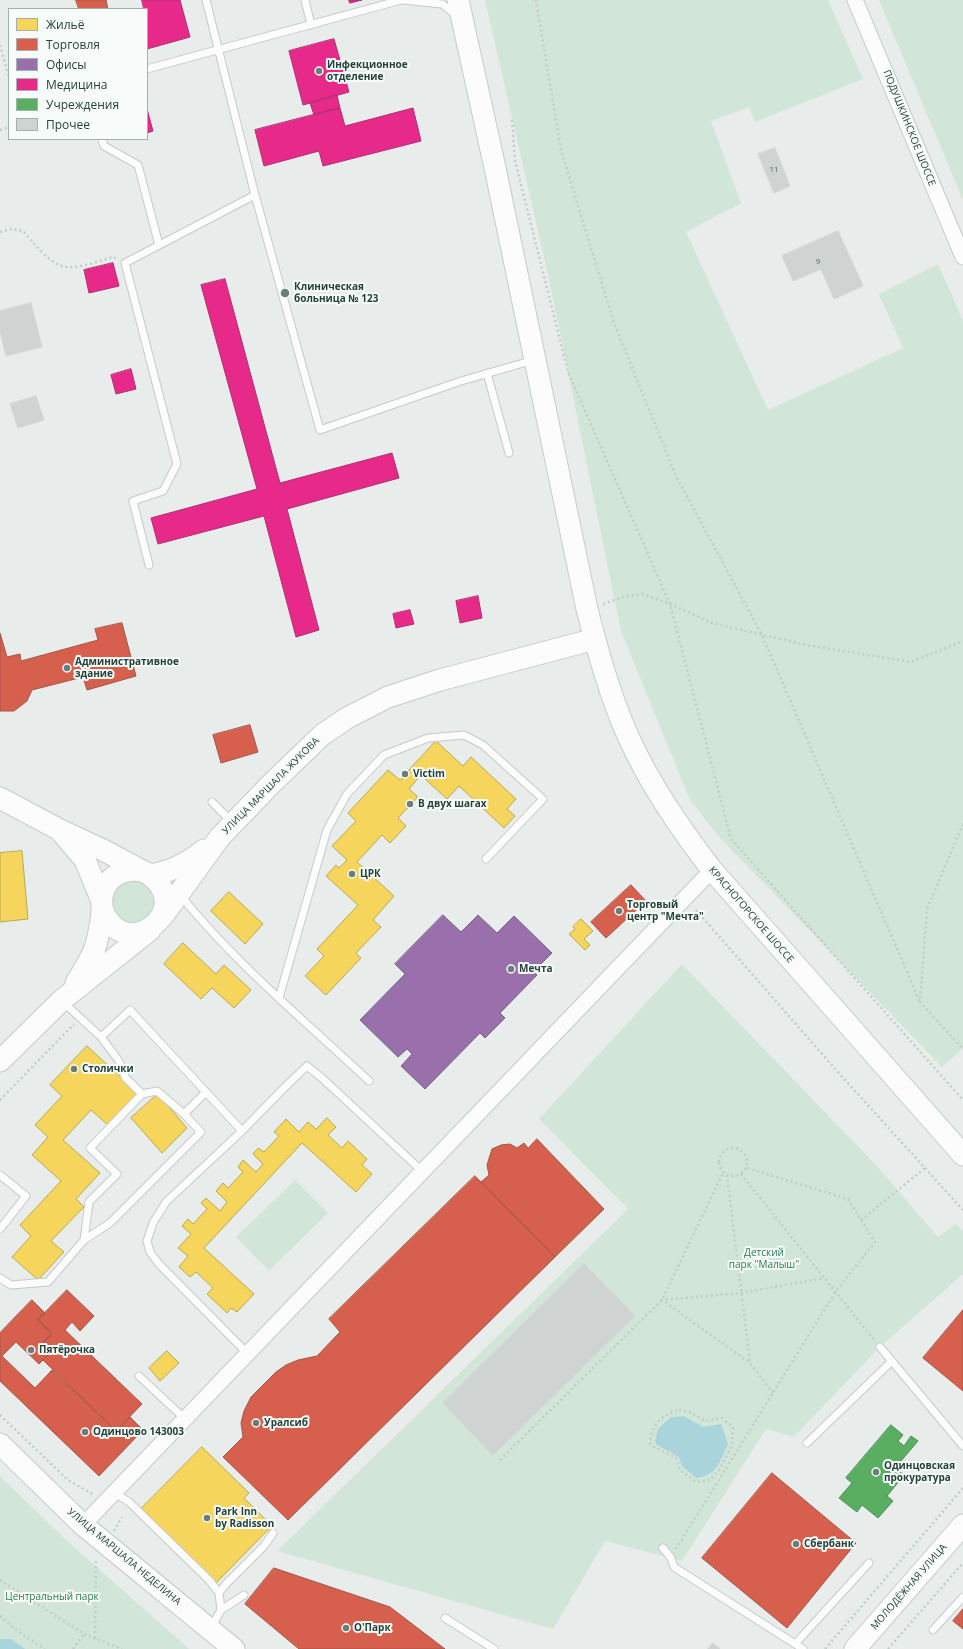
<!DOCTYPE html>
<meta charset="utf-8">
<style>
body{margin:0}
#map{position:relative;width:963px;height:1649px;overflow:hidden;background:#e8edeb;font-family:"Open Sans",sans-serif}
canvas{display:block}
.legend{position:absolute;left:8px;top:8px;width:140px;height:132px;box-sizing:border-box;background:#f7fbf9;border:1px solid #a3b1ad;margin:0;padding:5px 7px;list-style:none;font-size:12px;color:#24423a}
.legend li{display:flex;align-items:center;gap:8px;height:20px}
.legend b{width:20px;border:1px solid #a3b1ad}
</style>
<div id="map">
<canvas width="963" height="1649"></canvas>
<ul class="legend">
<li><b style="height:11px;background:#f6d55c"></b>Жильё</li>
<li><b style="height:11px;background:#d6604d"></b>Торговля</li>
<li><b style="height:11px;background:#9970ab"></b>Офисы</li>
<li><b style="height:11px;background:#e7298a"></b>Медицина</li>
<li><b style="height:11px;background:#5aae61"></b>Учреждения</li>
<li><b style="height:11px;background:#cfd4d2"></b>Прочее</li>
</ul>
</div>
<script>
const g = document.querySelector('canvas').getContext('2d');
g.lineJoin = 'round';
function paint(path, color) {
  g.fillStyle = color;
  g.fill(path, 'evenodd');
}
function strokePath(path, color, width, dash) {
  g.strokeStyle = color;
  g.lineWidth = width;
  g.lineCap = dash ? 'butt' : 'round';
  g.setLineDash(dash || []);
  g.stroke(path);
}
function drawText(font, color, halo, rows, align = 'center') {
  g.font = font + ' "Open Sans",sans-serif';
  g.lineWidth = 4;
  g.setLineDash([]);
  g.textBaseline = 'middle';
  g.strokeStyle = halo;
  g.fillStyle = color;
  for (const [text, x, y, turn = 0] of rows) {
    g.save();
    g.translate(x, y);
    g.rotate((+turn || 0) * Math.PI / 180);
    g.textAlign = isNaN(turn) ? turn : align;
    if (halo) g.strokeText(text, 0, 0);
    g.fillText(text, 0, 0);
    g.restore();
  }
}
const green = new Path2D(`
 M485 0H828L863 79 755 122 749 107 711 121 741 203 686 232 768 410 903 348 879 294 938 264 963 321V1048L942 1067 718 836 690 800 621 631 548 275Z
 M879 0H963V200Z
 M128 880 142 881 156 897C155 901 155 909 153 912 138 939 98 912 115 889 118 885 124 883 128 880Z
 M682 964 877 1166 938 1237 956 1224 963 1231V1274L880 1347 794 1437 766 1429 682 1561 605 1541 553 1629 277 1551 628 1209 539 1119Z
 M295 1180 328 1213 269 1271 236 1237Z
 M0 1476 64 1538 189 1649H0Z`);
const water = new Path2D(`
 M684 1416 703 1427 721 1424 728 1444C719 1462 718 1475 696 1478L682 1466 679 1457 657 1445 655 1441 658 1429 671 1417Z
 M0 1639H11L25 1649H0Z`);
const homes = new Path2D(`
 M436 741 463 766 471 757 516 799 507 809 515 816 504 828 459 786 447 799 412 767Z
 M412 767 421 775 409 789 418 797 398 818 406 826 390 843 382 835 357 862 394 896 373 920 381 927 356 953 361 958 326 995 305 976 324 956 317 949 358 905 326 876 336 865 339 868 347 860 332 846 356 821 348 813 388 770 400 780Z
 M22 851 28 919 0 922V853Z
 M229 892 263 924 245 944 211 911Z
 M581 919 593 931 584 939 590 945 585 950 569 934 575 929 573 927Z
 M183 943 216 974 224 965 251 990 234 1008 212 988 201 999 164 964Z
 M87 1046 138 1093 108 1125 91 1110 63 1140 100 1173 76 1199 84 1207 51 1241 64 1252 38 1280 12 1257 31 1236 20 1225 61 1181 32 1155 48 1137 35 1125 62 1096 50 1085Z
 M158 1094 187 1128 162 1153 131 1118Z
 M327 1118 336 1127 328 1135 342 1148 348 1141 367 1159 362 1165 372 1174 356 1192 302 1143 204 1248 254 1294 237 1312 231 1308 227 1313 207 1294 213 1288 196 1272 190 1277 179 1267 188 1256 178 1248 191 1234 182 1226 188 1219 193 1224 207 1209 201 1203 206 1198 220 1211 227 1202 216 1191 223 1183 228 1188 243 1172 238 1167 243 1160 256 1172 263 1164 253 1154 258 1148 264 1152 279 1136 274 1132 286 1119 299 1132 308 1122 316 1129Z
 M167 1351 179 1363 160 1381 149 1368Z
 M202 1447 249 1493 244 1498 272 1526 216 1583 141 1509Z`);
const shops = new Path2D(`
 M76 0H106L108 9H79Z
 M122 623 136 676 87 690 83 677 32 690 27 701 14 711H0V633L7 657 20 654 21 661 98 640 95 629Z
 M250 725 258 752 221 763 213 735Z
 M631 885 646 901 606 938 591 922Z
 M537 1139 604 1209 555 1257 481 1182 489 1175 487 1165 492 1149 501 1145 510 1144 517 1148 524 1143 528 1148Z
 M475 1176 555 1257 288 1520 223 1457 243 1437 241 1423 244 1411 251 1397 276 1372 286 1365 298 1360 317 1356 340 1332 329 1319Z
 M67 1290 94 1316 80 1331 72 1322 65 1330 142 1404 116 1431 43 1360 51 1352 42 1344 52 1333 38 1320Z
 M32 1300 45 1313 38 1320 52 1333 42 1344 51 1352 39 1364 16 1342 2 1356 35 1388 52 1370 116 1431 130 1417 143 1430 99 1476 0 1381V1333Z
 M963 1310V1391L923 1358Z
 M772 1473 856 1543 787 1628 702 1558Z
 M274 1568 390 1607 445 1649H299L245 1604Z
 M963 1609V1629L953 1621Z`);
const offices = new Path2D(`
 M443 915 461 932 478 915 497 933 514 916 552 953 533 972 537 975 500 1013 505 1018 485 1038 480 1033 425 1089 401 1066 412 1054 407 1049 398 1057 360 1020 405 974 395 964Z`);
const health = new Path2D(`
 M142 0H180L190 37 147 49V9H144Z
 M349 0H362L350 3Z
 M334 39 349 92 303 105 289 51Z
 M337 95 340 108 314 115 310 103Z
 M340 108 345 126 413 108 421 141 323 166 319 151 264 166 255 130Z
 M147 109 153 131 147 133Z
 M113 263 119 286 89 293 84 270Z
 M225 279 280 483 392 453 399 478 287 509 319 630 296 637 264 516 158 544 151 518 257 489 201 285Z
 M131 369 136 389 116 394 111 375Z
 M478 596 482 618 460 623 456 601Z
 M410 610 414 624 396 628 393 614Z`);
const public = new Path2D(`
 M891 1425 903 1435 898 1441 904 1446 911 1436 918 1441 895 1468 904 1475 887 1496 893 1501 878 1518 862 1505 857 1512 839 1498 852 1483 846 1478Z`);
const building = new Path2D(`
 M775 148 790 186 774 193 758 154Z
 M838 231 863 286 834 299 821 269 793 281 782 256Z
 M31 303 42 347 6 356 0 331V311Z
 M36 396 44 420 18 428 10 404Z
 M584 1264 635 1316 493 1455 443 1403Z
 M713 1643 720 1649H708Z`);
const path = new Path2D(`
 M536 0 561 150 614 323 676 476 762 635 920 1002
 M0 45 9 77
 M512 120 515 161 568 372 670 604 731 839 963 1100
 M0 130 9 127
 M0 232 11 229 23 231C32 241 48 262 62 266 75 270 100 261 113 257L117 259
 M603 604 624 597 642 594 670 604 712 623 806 645 911 662 963 641
 M963 824 927 909 920 1002 963 1049
 M696 910 837 1071 963 1210
 M0 1100 74 1024
 M719 1162a14 14 0 1 1 28 0a14 14 0 1 1-28 0Z
 M741 1174 875 1341
 M727 1175 750 1362
 M861 1220 925 1168
 M773 1393 750 1363 662 1300 742 1293 824 1278
 M679 1410 689 1412 706 1421 722 1418 733 1427 732 1446 719 1470 710 1480 696 1482 680 1470 676 1458 654 1447 650 1443C652 1424 660 1416 679 1410Z
 M0 1415 68 1480 94 1495
 M500 1460 662 1300 723 1173
 M114 1531 122 1517
 M676 1549 836 1291 875 1242 848 1199 747 1168
 M0 1580 84 1634 122 1649
 M0 1616 19 1632 45 1649
 M95 1638 96 1558
 M73 1649 84 1634
 M825 1649 963 1488
 M888 1649 963 1563`);
const lane = new Path2D(`
 M206 0 255 195 320 430 461 381 534 360
 M305 0 311 25
 M403 0 442 4 456 15
 M147 69 401 0
 M102 139 104 146 138 165 159 245
 M487 373 509 453
 M149 565 133 501 163 491 177 464 125 263 255 195
 M212 802 232 822
 M180 895C236 964 305 1021 369 1081
 M279 998 327 830 347 794 384 755 428 738 464 735 483 745 543 799 486 859
 M63 1002 101 1037 130 1010 242 1131 284 1088 307 1066 322 1078 422 1171
 M101 1037 119 1061 125 1077 142 1094 157 1091 184 1114 206 1092
 M242 1131 166 1202 153 1223 147 1241 150 1252 159 1264 247 1353
 M0 1175 26 1196 0 1229
 M84 1240 89 1202 117 1174 90 1148 142 1094
 M0 1278 11 1285 48 1282 84 1240 110 1223 201 1132 184 1114
 M880 1347 963 1446
 M139 1376 184 1418
 M807 1443 892 1361
 M113 1492 129 1502 209 1580 219 1593
 M663 1548 671 1558 674 1567 803 1649
 M221 1610 219 1593 225 1585 265 1545 273 1533
 M445 1618 494 1649
 M211 1628 221 1610 244 1595
 M933 1630 963 1597
 M795 1644 869 1563`);
const street = new Path2D(`
 M855 0 963 257
 M83 1525 712 870`);
const secondary = new Path2D(`
 M458 0 495 168 587 609C598 652 610 696 628 736 650 785 680 828 712 870L963 1155
 M0 798 60 830 103 850 150 875C197 912 122 966 102 908
 M63 834 85 860 101 899
 M150 875C171 872 188 863 204 850
 M162 917 220 837 269 786 322 735 347 718 388 697 440 680 595 639
 M76 983C83 971 92 958 96 945 99 933 102 920 102 908 102 902 101 898 103 893 108 874 128 867 145 872
 M0 1061 62 1000 150 930
 M0 1444 83 1525 234 1649
 M855 1649 963 1525`);
const markers = [
 [319,71,4,"#697e78"],
 [285,293,5,"#697e78"],
 [67,668,4,"#697e78"],
 [405,774,4,"#697e78"],
 [410,804,4,"#697e78"],
 [352,874,4,"#697e78"],
 [619,911,4,"#697e78"],
 [511,969,4,"#697e78"],
 [74,1069,4,"#697e78"],
 [31,1350,4,"#697e78"],
 [256,1423,4,"#697e78"],
 [85,1432,4,"#697e78"],
 [876,1472,4,"#697e78"],
 [207,1518,4,"#697e78"],
 [796,1544,4,"#697e78"],
 [346,1628,4,"#697e78"]
];
const numberNames = [
 ["11",774,170],
 ["9",818,262]
];
const poiNames = [
 ["Инфекционное",327,65],
 ["отделение",327,77],
 ["Клиническая",294,287],
 ["больница № 123",294,299],
 ["Административное",75,662],
 ["здание",75,674],
 ["Victim",413,774],
 ["В двух шагах",418,804],
 ["ЦРК",360,874],
 ["Торговый",627,905],
 ["центр \"Мечта\"",627,917],
 ["Мечта",519,969],
 ["Столички",82,1069],
 ["Пятёрочка",39,1350],
 ["Уралсиб",264,1423],
 ["Одинцово 143003",93,1432],
 ["Одинцовская",884,1466],
 ["прокуратура",884,1478],
 ["Park Inn",215,1512],
 ["by Radisson",215,1524],
 ["Сбербанк",804,1544],
 ["О'Парк",354,1628]
];
const streetNames = [
 ["ПОДУШКИНСКОЕ ШОССЕ",909,128,68],
 ["УЛИЦА МАРШАЛА ЖУКОВА",271,786,-45],
 ["КРАСНОГОРСКОЕ ШОССЕ",751,915,49],
 ["УЛИЦА МАРШАЛА НЕДЕЛИНА",124,1557,40],
 ["МОЛОДЁЖНАЯ УЛИЦА",909,1587,-49]
];
const parkNames = [
 ["Детский",764,1253],
 ["парк \"Малыш\"",764,1265],
 ["Центральный парк",52,1597]
];
paint(green, '#d1e6d8');
paint(water, '#a9d4db');
paint(homes, '#f6d55c');
strokePath(homes, '#b7a952', 1);
paint(shops, '#d6604d');
strokePath(shops, '#a15747', 1);
paint(offices, '#9970ab');
strokePath(offices, '#766289', 1);
paint(health, '#e7298a');
strokePath(health, '#ac3072', 1);
paint(public, '#5aae61');
strokePath(public, '#4a8e55', 1);
paint(building, '#cfd4d2');
strokePath(building, '#d1d6d4', 1);
strokePath(lane, '#c5cac8', 9);
strokePath(street, '#c5cac8', 17);
strokePath(secondary, '#c3cbc8', 23);
strokePath(path, '#c3ccca', 2.5, [2, 3]);
strokePath(lane, '#fcfcfc', 7);
strokePath(street, '#fcfcfc', 15);
strokePath(secondary, '#fcfcfc', 21);
for (const [x, y, r, color] of markers) {
  const dot = new Path2D();
  dot.arc(x, y, r, 0, 2 * Math.PI);
  g.fillStyle = color;
  g.fill(dot);
  strokePath(dot, '#f7fbf9', 1.5);
}
drawText('8px', '#506761', null, numberNames);
drawText('bold 10px', '#24423a', '#f7fbf9', poiNames, 'left');
drawText('10px', '#24423a', '#f7fbf9', streetNames);
drawText('10px', '#2d7a4b', '#f7fbf9', parkNames);
</script>
